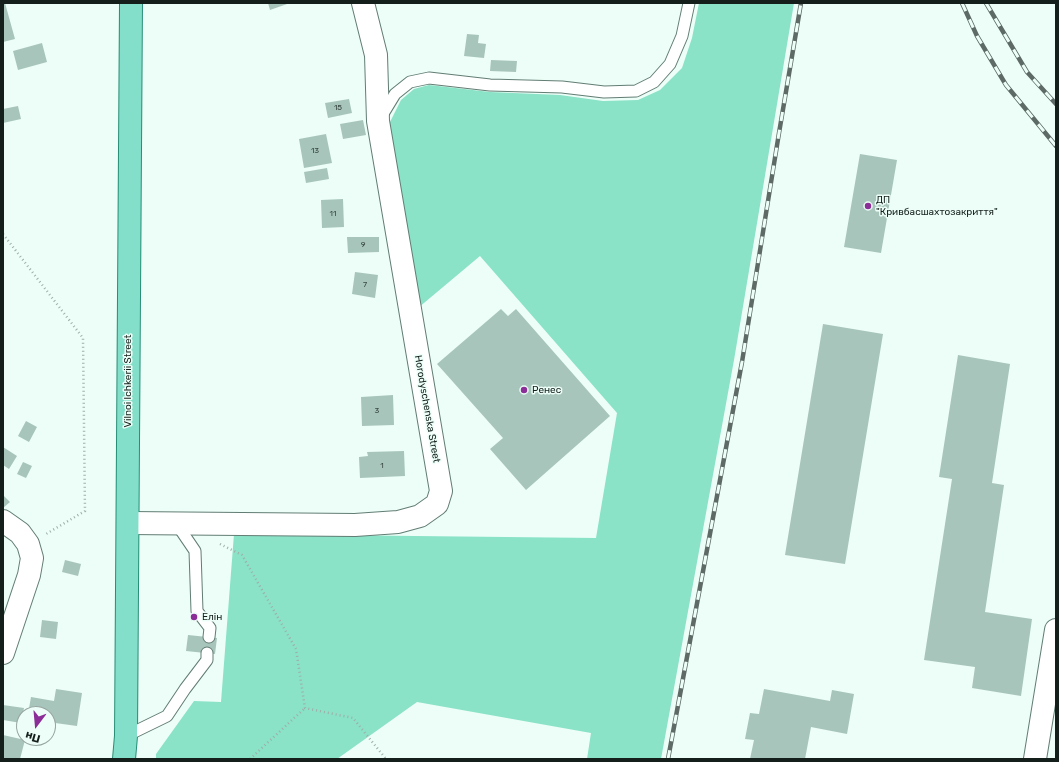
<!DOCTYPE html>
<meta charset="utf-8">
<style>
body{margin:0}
#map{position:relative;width:1059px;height:762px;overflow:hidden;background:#ecfef7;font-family:Rubik,sans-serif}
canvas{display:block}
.frame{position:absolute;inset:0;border:4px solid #141f1b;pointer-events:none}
.north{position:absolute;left:16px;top:706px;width:40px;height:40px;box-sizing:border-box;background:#ecfef7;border:1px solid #96a59f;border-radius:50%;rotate:196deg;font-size:11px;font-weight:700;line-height:16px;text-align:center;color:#141f1b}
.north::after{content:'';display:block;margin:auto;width:14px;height:18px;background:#8b2e98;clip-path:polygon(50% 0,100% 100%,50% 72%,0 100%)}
</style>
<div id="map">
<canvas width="1059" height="762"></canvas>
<div class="frame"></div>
<div class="north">Пн</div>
</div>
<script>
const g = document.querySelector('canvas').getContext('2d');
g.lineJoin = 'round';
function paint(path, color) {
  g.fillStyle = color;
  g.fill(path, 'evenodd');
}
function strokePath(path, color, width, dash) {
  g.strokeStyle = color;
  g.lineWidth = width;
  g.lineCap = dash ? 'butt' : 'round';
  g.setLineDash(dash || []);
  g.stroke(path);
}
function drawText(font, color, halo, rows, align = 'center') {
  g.font = font + ' Rubik,sans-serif';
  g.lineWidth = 3;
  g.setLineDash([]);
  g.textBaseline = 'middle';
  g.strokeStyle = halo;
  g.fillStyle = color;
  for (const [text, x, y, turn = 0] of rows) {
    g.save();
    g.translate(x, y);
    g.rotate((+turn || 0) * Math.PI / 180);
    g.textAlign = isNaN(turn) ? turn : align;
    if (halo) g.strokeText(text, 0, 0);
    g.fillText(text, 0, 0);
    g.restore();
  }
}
const green = new Path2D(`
 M699 3H794L734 360 661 759H587L591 733 417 702 337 759H156V754L194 701 221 702 234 534 596 538 617 413 480 256 418 308 388 126 401 100 414 89 429 85 490 92 560 95 603 101 638 100 660 90 682 68 692 38Z`);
const building = new Path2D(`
 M3 3H5L15 39 3 42Z
 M268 3H290L270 10Z
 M467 34 479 35 478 43 486 44 484 58 464 56Z
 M42 43 47 62 18 70 13 51Z
 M491 60 517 61 516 72 490 71Z
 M349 99 352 113 328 118 325 103Z
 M18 106 21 119 3 123V109Z
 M363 120 366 135 343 139 340 124Z
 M326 134 332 163 304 168 299 139Z
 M860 154 897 160 881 253 844 247Z
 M327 168 329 179 306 183 304 172Z
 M343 199 344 227 322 228 321 200Z
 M347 237H379V252L348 253Z
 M355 272 378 275 375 298 352 294Z
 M501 309 508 316 516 309 610 416 526 490 490 449 503 438 437 364Z
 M823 324 883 334 845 564 785 555Z
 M958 355 1010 364 992 483 1004 485 985 612 1032 619 1021 696 972 688 975 667 924 660 952 479 939 477Z
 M393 395 394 425 362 426 361 397Z
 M26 421 37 427 29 442 18 436Z
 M3 447 17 456 9 469 3 465Z
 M404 451 405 476 360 478 359 457 368 456 367 452Z
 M23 462 32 466 26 478 17 474Z
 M3 495 10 502 3 508Z
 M65 560 81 564 78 576 62 572Z
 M42 620 58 622 56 639 40 637Z
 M188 635 217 638 215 654 186 651Z
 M56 689 82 693 77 726 48 722V714H28L31 697 54 701Z
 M764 689 830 701 832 690 854 694 847 734 811 727 805 759H750L754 740 745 739 750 713 759 714Z
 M3 705 24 708 21 723 3 720Z
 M3 735 25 740 20 759 3 758Z`);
const path = new Path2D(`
 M3 234 83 338 85 511 46 534
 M220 544 242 555 296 649 305 708 353 718 386 759
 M250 759 305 708`);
const service = new Path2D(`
 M381 117 395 94 410 82 429 78 490 85 562 87 604 92 636 91 654 82 670 64 682 36 689 3
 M176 523 195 551 197 611 210 628 209 637
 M126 736 167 716 185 689 207 660V653`);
const minor = new Path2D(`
 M3 521 20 533 28 544 32 558 29 575 3 653
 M128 523 355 525 398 522 420 516 437 504 441 491 378 121 376 55 363 3`);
const tertiary = new Path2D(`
 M1035 759 1056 630`);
const primary = new Path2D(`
 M124 759 126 736 131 3`);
const rail = new Path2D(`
 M962 3 977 36 1006 85 1056 146
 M986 3 1027 72 1056 104
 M668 759 742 362 779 133 801 3`);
const markers = [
 [868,206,4,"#8b2e98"],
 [524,390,4,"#8b2e98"],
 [194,617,4,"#8b2e98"]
];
const numberNames = [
 ["15",338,108],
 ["13",315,151],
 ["11",333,214],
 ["9",363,245],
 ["7",365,285],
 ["3",377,411],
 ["1",382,466]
];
const poiNames = [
 ["ДП",876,200],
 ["\"Кривбасшахтозакриття\"",876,212],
 ["Ренес",532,390],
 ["Елін",202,617]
];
const streetNames = [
 ["Vilnoi Ichkerii Street",128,381,-90],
 ["Horodyschenska Street",427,409,80]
];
paint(green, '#8ae2c7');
paint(building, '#a8c5bb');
strokePath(service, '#627d74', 13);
strokePath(minor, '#627d74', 24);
strokePath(tertiary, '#627d74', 24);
strokePath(primary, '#268e75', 24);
strokePath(path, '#9eaea8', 2.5, [1, 3]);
strokePath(service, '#fff', 11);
strokePath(minor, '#fff', 22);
strokePath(tertiary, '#fff', 22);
strokePath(primary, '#83dfca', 22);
strokePath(rail, '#5d6a65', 4.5);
strokePath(rail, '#ecfef7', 3, [9]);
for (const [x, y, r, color] of markers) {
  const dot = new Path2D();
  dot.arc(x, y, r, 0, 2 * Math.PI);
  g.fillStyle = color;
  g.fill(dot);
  strokePath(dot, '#ecfef7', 1.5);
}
drawText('8px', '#394843', null, numberNames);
drawText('10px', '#141f1b', '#ecfef7', poiNames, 'left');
drawText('10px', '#141f1b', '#ecfef7', streetNames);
</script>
